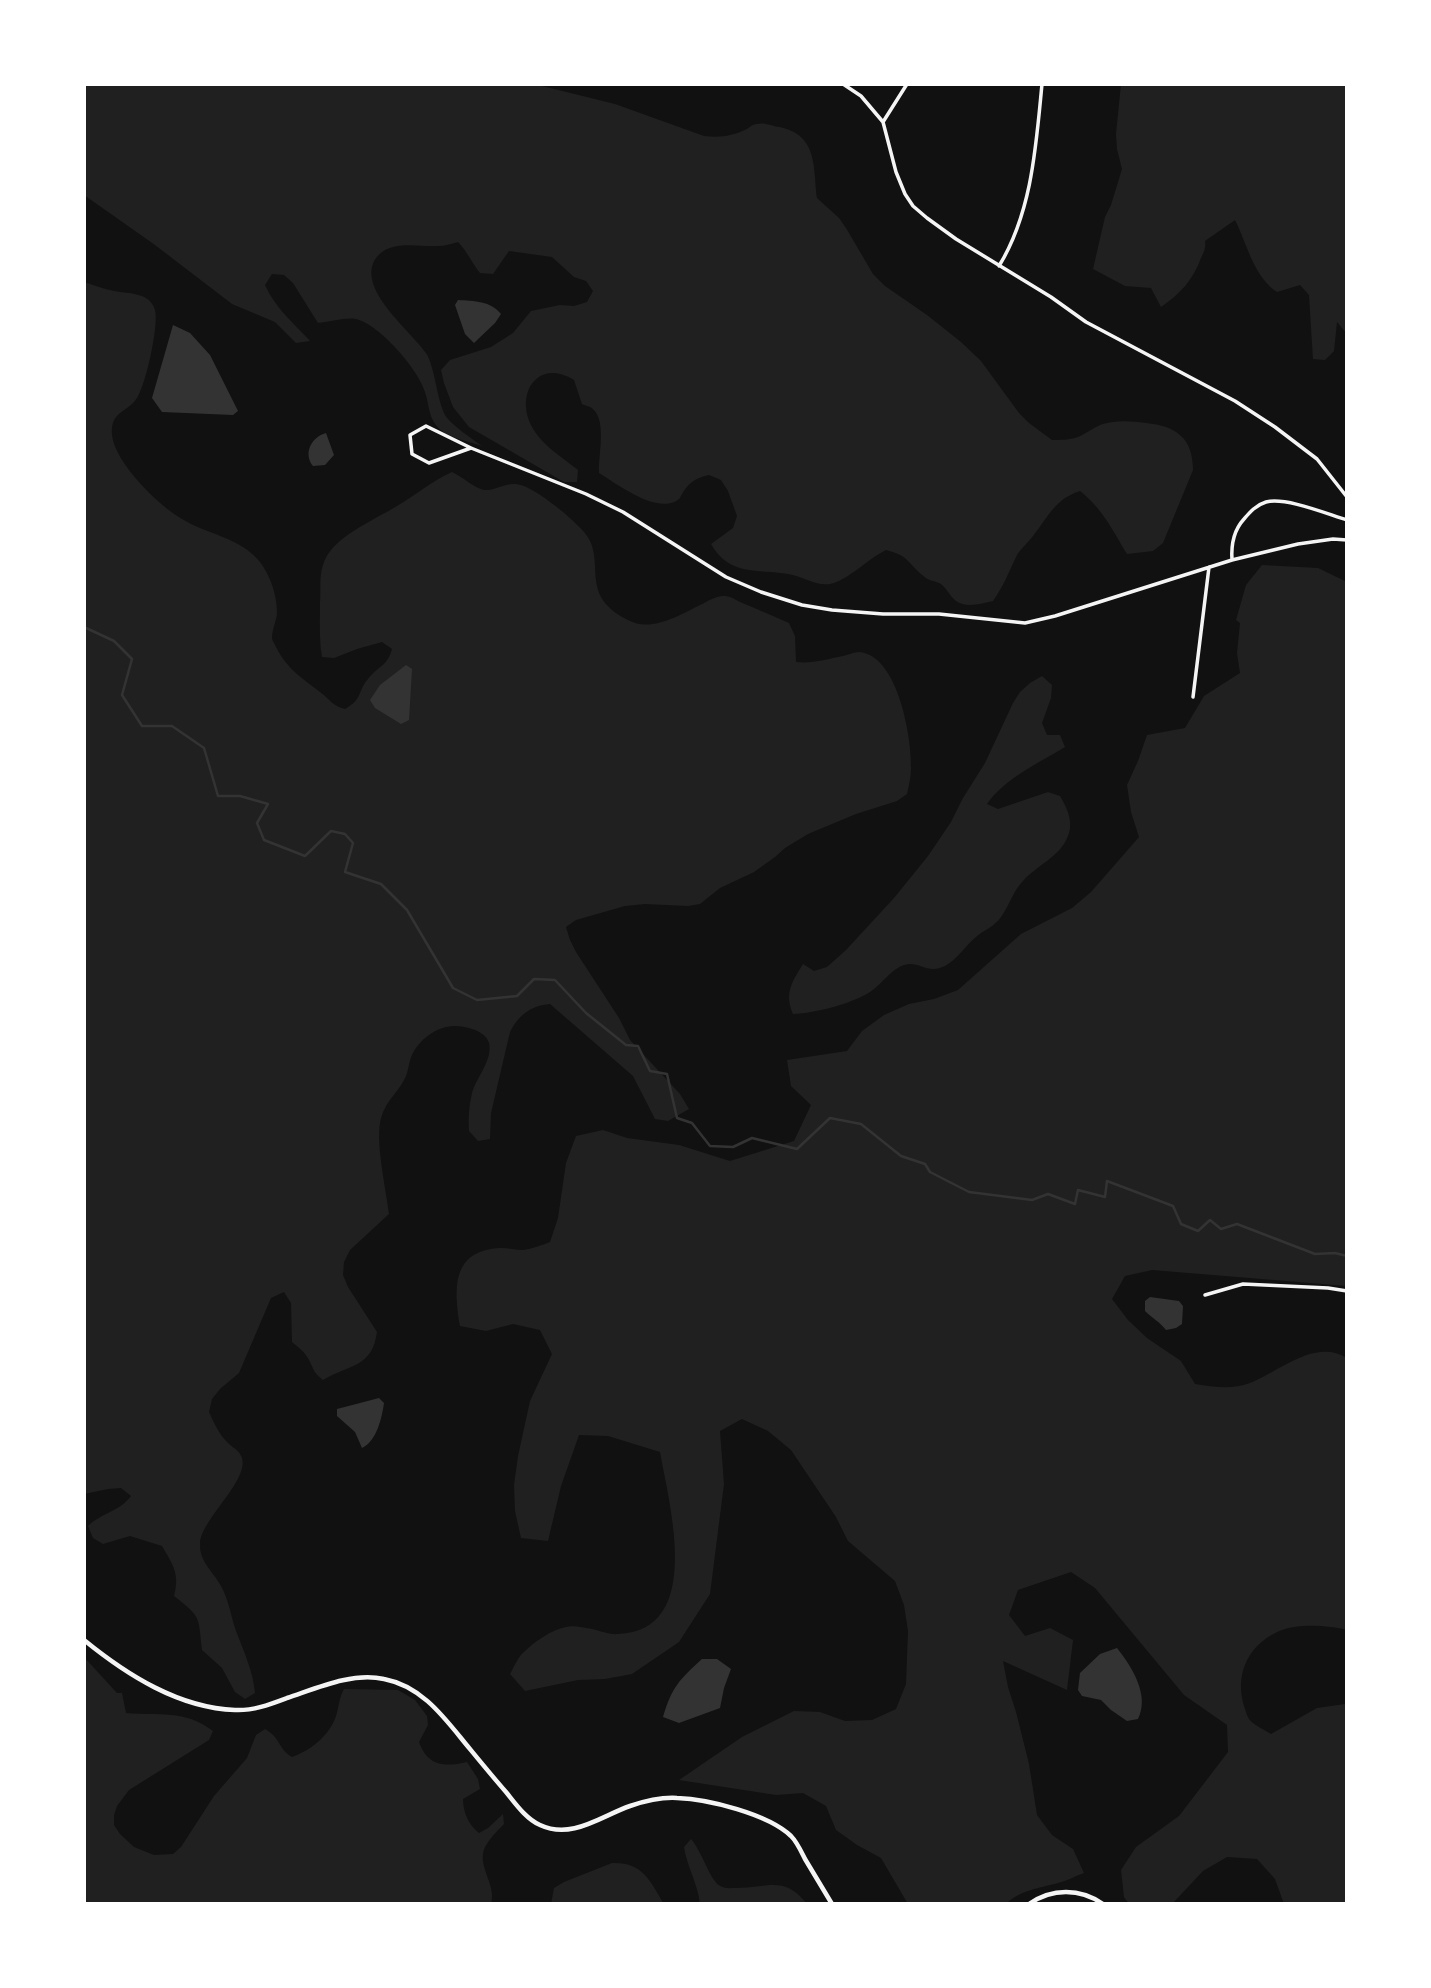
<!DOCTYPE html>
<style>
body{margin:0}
#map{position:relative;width:1431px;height:1988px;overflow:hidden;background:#111;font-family:Signika,sans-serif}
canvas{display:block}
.frame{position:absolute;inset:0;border:86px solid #fff;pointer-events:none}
</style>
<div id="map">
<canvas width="1431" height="1988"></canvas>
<div class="frame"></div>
</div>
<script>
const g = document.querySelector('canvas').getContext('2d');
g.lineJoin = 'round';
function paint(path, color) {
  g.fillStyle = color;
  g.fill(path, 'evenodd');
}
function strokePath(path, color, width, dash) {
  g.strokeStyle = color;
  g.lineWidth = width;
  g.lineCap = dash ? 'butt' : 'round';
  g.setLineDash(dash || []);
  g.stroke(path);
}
const green = new Path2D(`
 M84 84H534L615 104 704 136C719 138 733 136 747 129 750 127 753 124 757 124 763 122 773 126 779 127 818 135 813 166 817 198L839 218 846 228 873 274 885 286 927 315 961 342 981 361 1019 413 1029 423 1052 440C1060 440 1070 440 1078 437 1087 433 1094 427 1103 424 1117 420 1131 421 1146 423 1176 426 1193 438 1193 470L1163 543 1153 551 1127 554C1113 531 1102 508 1080 491 1055 499 1049 516 1033 536 1028 543 1020 549 1016 557 1009 572 1003 587 993 601 982 604 965 608 956 601 950 596 947 589 941 584 936 581 930 581 926 578 908 565 911 556 886 550 869 558 847 581 830 584 815 586 802 576 788 574 757 569 729 576 711 544L733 528 737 516 728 491 721 480 709 475C700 477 692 480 686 488 684 490 681 496 680 498 660 517 617 484 599 473 598 456 607 422 593 409 590 406 586 406 582 404L574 380C539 358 515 392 531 425 541 445 562 457 578 470L577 482H564L469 427 453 407 444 383 441 370 450 360 491 347 513 333 531 311 560 305 574 306 587 302 593 291 586 281 574 277 552 257 509 251 493 274 480 273C472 263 467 251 458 242 451 244 445 246 437 246 418 247 390 239 376 258 355 288 411 331 426 353 436 368 437 407 448 419 457 429 471 438 482 446 471 442 450 438 442 431 428 420 430 407 425 392 419 370 379 324 356 319 347 317 328 322 318 323L293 283 284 275 272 274 265 285C276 309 292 321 310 341L296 343 275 322 232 304 155 245 84 195Z
 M1121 84H1347V334L1337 322 1334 351 1325 360 1313 359 1309 295 1300 285 1277 292C1254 277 1247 244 1235 220L1205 241C1206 248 1204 252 1201 258 1193 280 1180 294 1161 307L1151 288 1125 286 1093 269 1105 217 1111 205 1122 169 1117 149 1116 134Z
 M84 282C94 285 104 289 114 291 129 294 150 292 155 310 159 325 146 384 137 398 127 413 110 411 112 435 115 463 158 505 182 519 208 535 240 537 260 562 270 575 277 595 277 612 277 620 272 629 272 638 272 641 275 644 276 647 288 670 301 677 320 692 331 700 331 705 345 709 363 699 357 692 368 679 379 665 387 667 392 649L382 642 357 649 334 658 322 657C319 639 320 621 320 603 321 591 319 577 323 565 331 537 373 521 397 506 416 495 432 481 452 472 463 477 474 488 484 490 494 491 505 483 515 484 532 484 573 519 584 532 609 561 575 595 630 621 652 632 680 615 700 605 708 601 717 595 725 596 730 596 736 600 740 602 757 609 773 616 789 623L795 636 796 662C812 664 827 659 843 656 848 655 854 652 859 652 898 655 912 738 911 768 911 777 909 785 907 794L897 801 856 814 808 834 785 848 775 857 754 872 720 888 700 904 688 906 645 904 625 906 576 920 566 927 570 940 576 952 619 1018 630 1040 680 1094 689 1109 668 1121 655 1119 633 1076 550 1004C530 1006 519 1015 510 1032L491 1113 490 1139 478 1141 469 1131C468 1118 469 1106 472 1093 476 1078 493 1060 489 1043 487 1035 477 1030 469 1028 447 1021 426 1032 414 1051 409 1059 409 1068 406 1076 398 1094 384 1101 380 1123 376 1145 386 1190 389 1214L350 1250 344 1262 343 1275 348 1287 377 1332C372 1368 350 1364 323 1380 312 1371 315 1371 309 1360 305 1352 298 1347 292 1342L291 1303 284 1292 271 1298 239 1373 220 1389 212 1399 209 1412C214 1423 219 1434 228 1443 232 1447 238 1450 240 1454 255 1476 202 1517 200 1543 199 1562 213 1571 221 1586 229 1600 231 1617 236 1631 244 1652 253 1671 255 1693L245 1699 235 1692 222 1668 202 1650C198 1616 202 1618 174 1596 180 1574 173 1565 162 1546L130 1536 103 1544 93 1538 88 1526C103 1512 119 1512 131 1496L121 1488 108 1489 84 1494Z
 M1262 565 1318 568 1347 582V1286L1152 1270 1125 1276 1112 1299 1128 1320 1147 1338 1181 1361 1195 1384C1214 1387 1232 1390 1250 1383 1280 1371 1315 1338 1347 1358V1630C1328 1625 1295 1623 1277 1632 1246 1647 1234 1677 1245 1709 1246 1712 1247 1716 1249 1719 1253 1725 1265 1730 1271 1734L1317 1708 1345 1704 1347 1707V1904H1284L1275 1879 1257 1859 1227 1857 1203 1871 1172 1904H1129L1124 1897 1121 1870 1136 1847 1179 1816 1228 1752 1227 1725 1184 1695 1095 1588 1071 1572 1018 1590 1009 1615 1025 1636 1050 1628 1073 1640 1067 1690 1003 1661 1008 1687 1016 1712 1029 1764 1037 1815 1052 1835 1073 1849 1084 1873C1075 1876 1067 1881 1058 1883 1040 1888 1020 1890 1006 1904H908L881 1858 857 1845 836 1830 826 1806 803 1793 776 1795 679 1780 742 1737 794 1711 820 1712 845 1721 872 1720 896 1709 906 1684 908 1631 904 1605 895 1581 848 1541 836 1517 791 1450 768 1431 742 1419 720 1431 724 1484 710 1594 679 1642 632 1674 605 1679 578 1680 525 1691 510 1674C514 1667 518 1657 524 1652 534 1642 551 1630 566 1627 573 1625 585 1628 592 1629 601 1631 610 1635 618 1634 705 1631 669 1504 660 1452L608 1436 579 1435 561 1486 548 1541 521 1538 515 1511 514 1485 518 1456 530 1401 552 1354 540 1330 513 1324 486 1331 460 1326C454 1289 451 1250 501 1248 508 1248 516 1250 523 1250 532 1249 542 1245 550 1242L558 1218 566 1163 576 1136 603 1130 627 1138 679 1145 730 1161 794 1141 811 1105 791 1086 787 1060 847 1051 862 1031 884 1015 909 1004 934 999 958 990 1021 934 1072 908 1091 892 1139 837 1131 812 1127 785 1138 761 1147 735 1185 728 1204 696 1240 673 1237 653 1240 623 1236 620 1246 585Z
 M1042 676 1052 685 1051 698 1042 723 1047 735H1060L1065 747C1039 763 1005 778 987 804L998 809 1048 792 1060 796C1067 808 1074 822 1068 836 1060 857 1037 865 1023 881 1013 891 1009 906 1001 917 994 927 984 930 976 937 965 946 958 959 945 966 927 975 919 960 904 965 891 969 881 985 870 992 851 1004 816 1013 793 1014 784 993 792 982 803 964L814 971 827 967 846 950 894 898 928 856 951 822 963 798 985 763 1013 703 1020 692 1030 683Z
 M84 1657 117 1693H122L126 1713C159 1716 184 1709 213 1731L209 1740 129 1790 117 1806 114 1815V1825L120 1834 134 1847 154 1855 173 1854 181 1847 214 1796 247 1758 256 1735 265 1729C281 1738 278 1749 292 1757 310 1751 330 1735 336 1716 339 1706 339 1698 344 1689L398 1690 415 1700 427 1716 428 1725 419 1742C428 1767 445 1767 467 1762L478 1779 480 1789 463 1799C463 1812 468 1824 479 1833L488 1828 503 1814 504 1824C497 1831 490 1838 485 1847 476 1866 497 1884 491 1904H84Z
 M691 1839C702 1851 709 1879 720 1886 726 1889 730 1888 736 1888 769 1888 784 1875 807 1904H700C698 1884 687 1867 684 1847Z
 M612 1863C643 1862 650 1881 664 1904H551L554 1888 564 1882Z`);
const water = new Path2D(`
 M458 300C474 301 491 301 501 314L495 323 474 343 465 334 455 305Z
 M173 325 190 333 210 355 238 411 233 415 162 412 152 398Z
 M326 433 334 455 325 465 313 466C303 454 311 437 326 433Z
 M406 665 412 669 409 720 401 724 375 708 370 700 380 685Z
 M1150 1297 1179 1301 1183 1306 1182 1324 1176 1328 1166 1330C1160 1322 1152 1318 1145 1311V1301Z
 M379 1398 384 1403C382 1417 377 1441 362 1448L355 1432 337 1416V1409Z
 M1117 1648C1132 1667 1150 1695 1138 1719L1127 1721 1111 1710 1101 1700 1082 1696 1078 1690 1080 1673 1100 1654Z
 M702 1659H717L731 1669 724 1688 720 1708 679 1723 663 1717C672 1687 679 1680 702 1659Z`);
const stream = new Path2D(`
 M84 627 114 641 132 659 122 695 142 726H172L204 748 218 796H240L268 804 257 823 264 840 305 856 331 831 345 834 353 843 345 872 381 884 407 910 453 988 477 1000 517 996 534 979 555 980 586 1013 626 1045 638 1046 650 1071 667 1074 677 1118 692 1123 710 1146 733 1147 752 1138 797 1149 830 1118 861 1124 901 1156 925 1164 930 1172 969 1192 1032 1200 1048 1194 1075 1204 1078 1190 1105 1197 1107 1181 1173 1206 1181 1224 1198 1231 1210 1220 1221 1229 1237 1224 1315 1254 1335 1253 1347 1256`);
const minor = new Path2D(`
 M843 84 861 96 883 122 896 172 905 194 913 206 927 218 956 239 1051 297 1086 322 1235 401 1275 427 1317 459 1347 497
 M883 122 907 84
 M999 266C1032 212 1036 146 1042 84
 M471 448 429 463 412 454 410 435 426 426 471 448 586 494 623 512 726 577 761 592 802 605 832 610 883 614H939L1025 623 1055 616 1232 560 1298 544 1333 539 1347 540
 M1232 560C1231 545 1233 531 1244 519 1250 512 1256 505 1266 502 1286 497 1327 514 1347 520
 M1193 697 1209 567
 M1205 1295 1243 1284 1328 1288 1347 1291`);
const tertiary = new Path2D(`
 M84 1640C127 1675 179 1708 235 1710 253 1711 271 1704 287 1698 317 1688 352 1672 384 1679 421 1686 443 1716 465 1743 479 1760 492 1776 506 1792 515 1803 526 1819 540 1825 572 1840 601 1816 630 1806 645 1801 662 1797 677 1798 708 1799 768 1814 791 1836 797 1842 801 1851 805 1859 814 1874 823 1889 832 1904
 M1029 1904C1052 1888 1080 1888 1103 1904`);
paint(green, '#202020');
paint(water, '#333');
strokePath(stream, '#333', 2.5);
strokePath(minor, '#f5f5f5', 3.5);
strokePath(tertiary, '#f5f5f5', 4.5);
</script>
